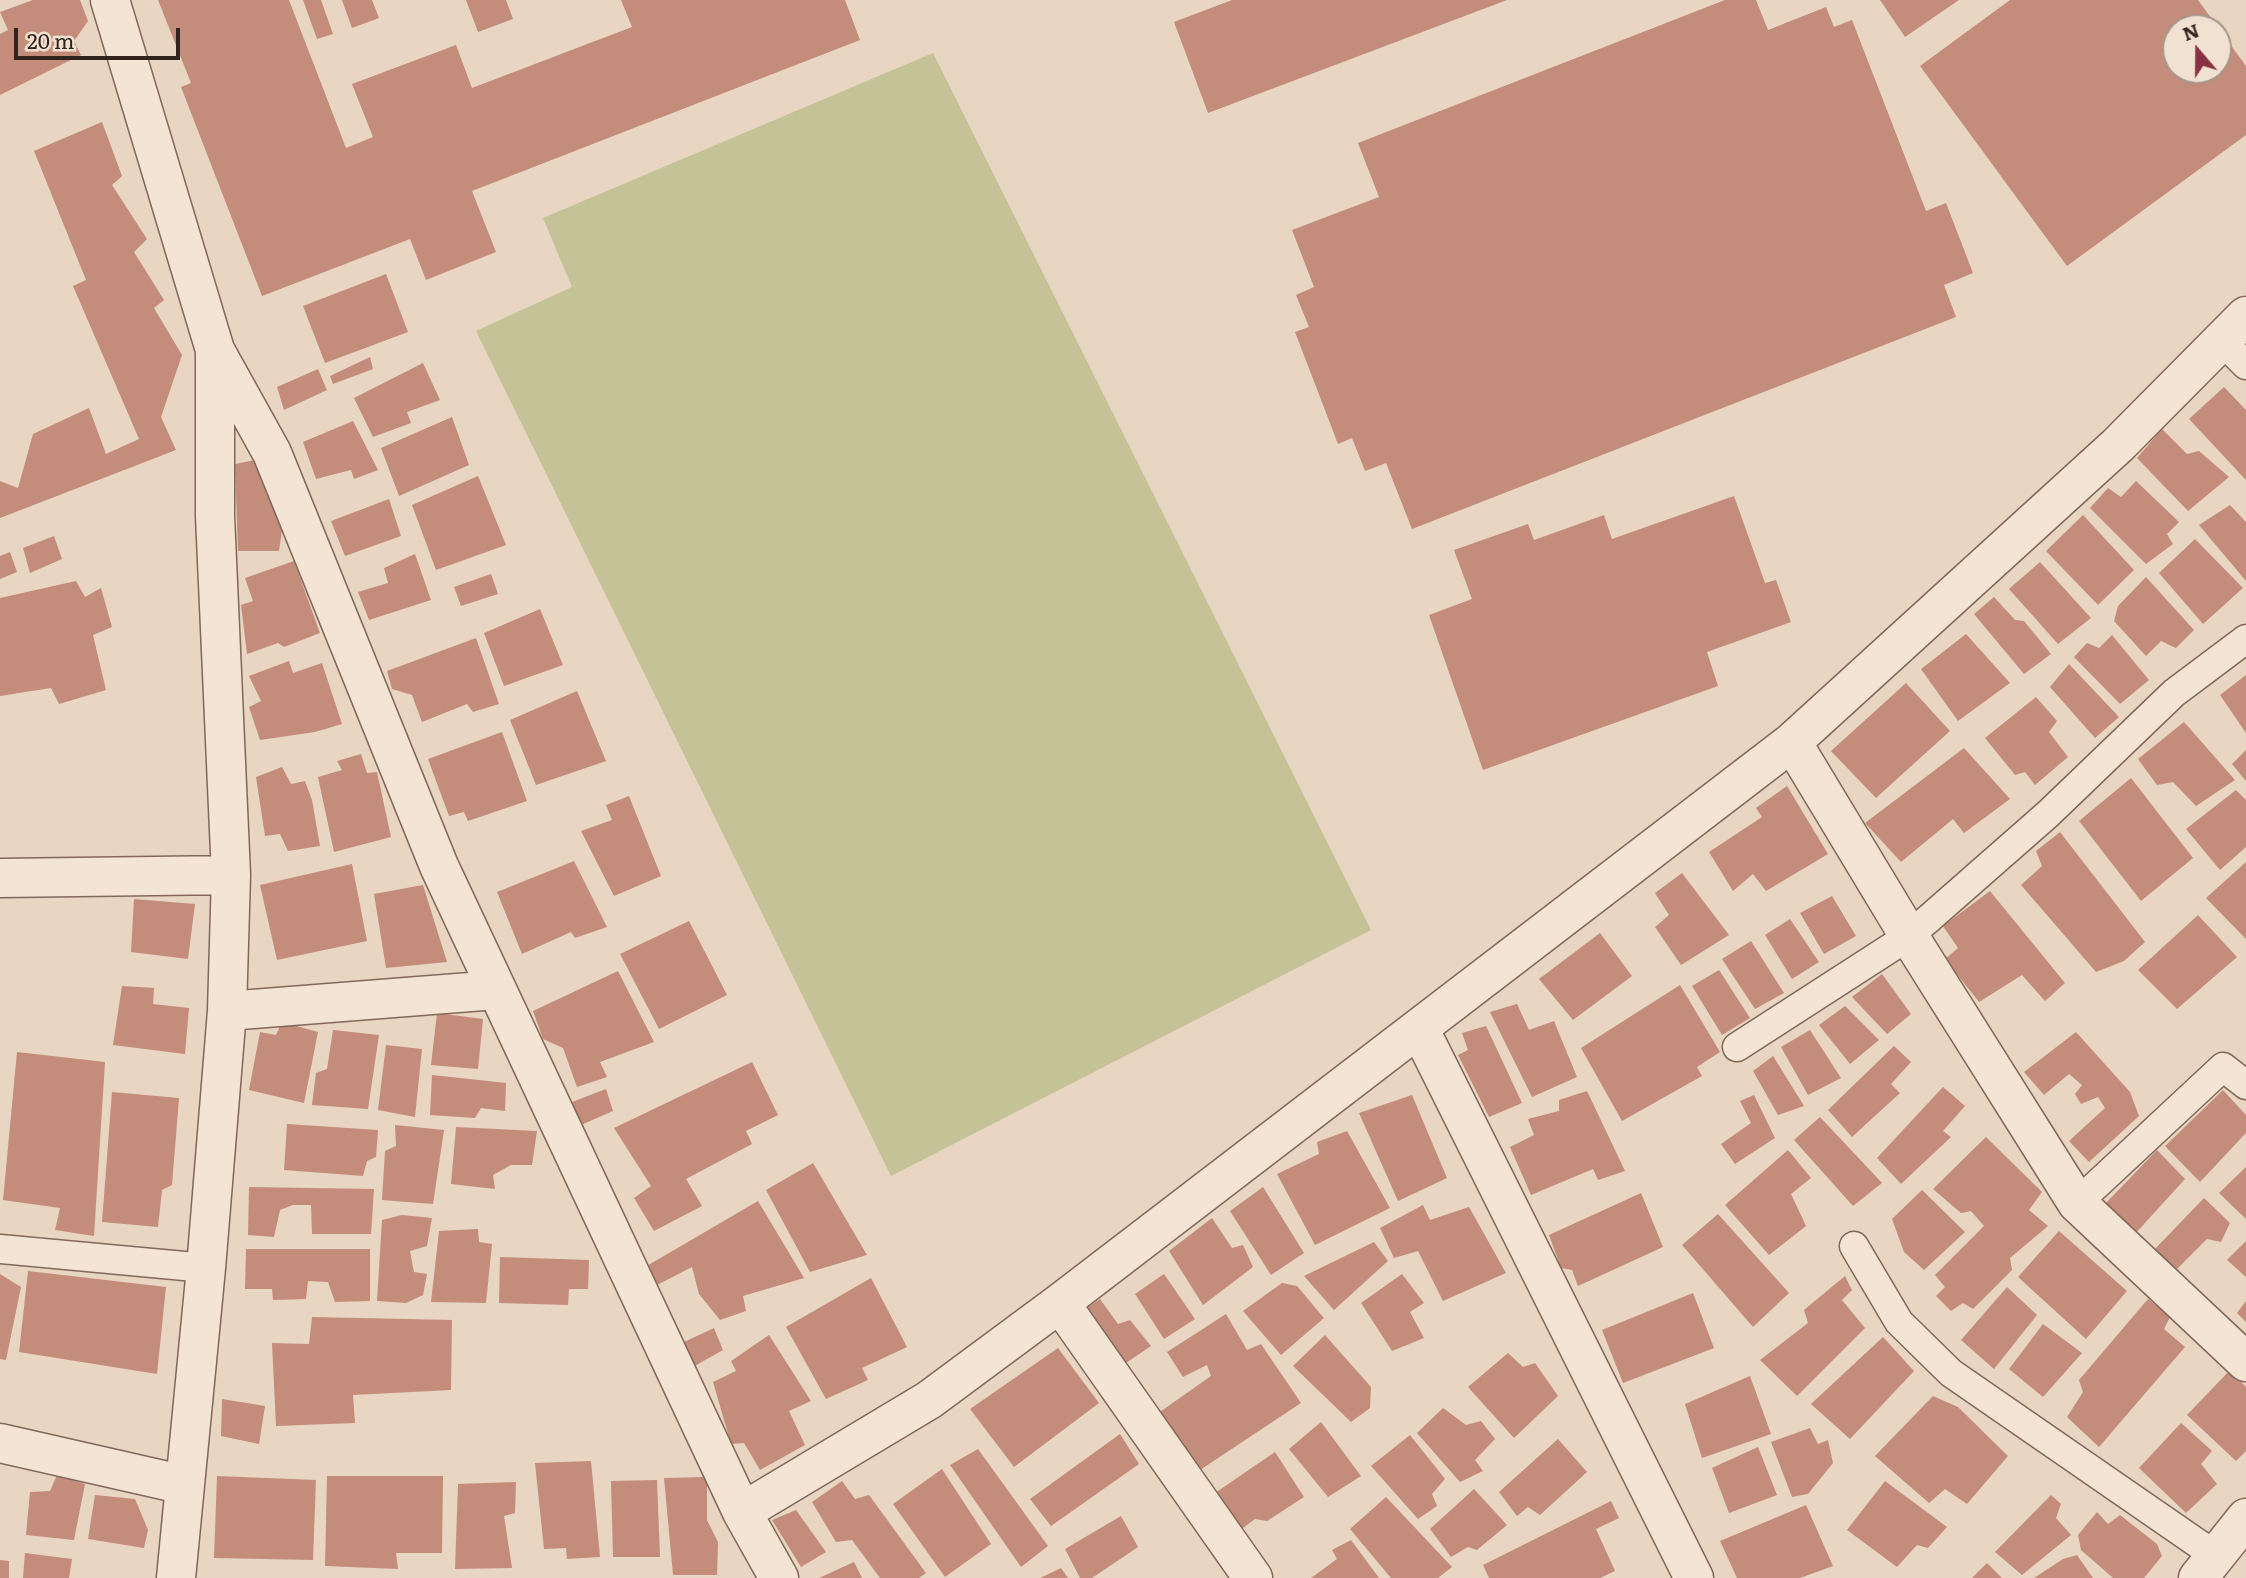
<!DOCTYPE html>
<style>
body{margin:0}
#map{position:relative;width:2246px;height:1578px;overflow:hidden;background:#e8d5c2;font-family:Literata,serif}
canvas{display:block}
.north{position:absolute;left:2162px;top:14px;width:70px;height:70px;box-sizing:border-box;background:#f1e1d0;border:2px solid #a49589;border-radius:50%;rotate:340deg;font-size:19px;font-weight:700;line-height:28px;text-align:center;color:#31231e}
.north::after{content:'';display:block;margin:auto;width:24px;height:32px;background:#893243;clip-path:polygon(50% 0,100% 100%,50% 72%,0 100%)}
.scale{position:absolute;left:14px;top:28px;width:166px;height:32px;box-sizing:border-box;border:4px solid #31231e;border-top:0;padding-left:9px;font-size:21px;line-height:24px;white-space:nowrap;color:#31231e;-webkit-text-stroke:5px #f1e1d0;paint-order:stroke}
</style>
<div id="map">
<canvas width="2246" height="1578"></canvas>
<div class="north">N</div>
<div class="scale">20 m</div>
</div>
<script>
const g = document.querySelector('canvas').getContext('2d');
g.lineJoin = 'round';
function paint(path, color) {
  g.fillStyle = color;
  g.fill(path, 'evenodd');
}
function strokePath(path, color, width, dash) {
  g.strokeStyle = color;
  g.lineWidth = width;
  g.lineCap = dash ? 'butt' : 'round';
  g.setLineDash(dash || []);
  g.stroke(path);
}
const green = new Path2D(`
 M933 53 1371 930 891 1176 476 331 572 287 543 218Z`);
const building = new Path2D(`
 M33 0H80L88 21 74 41 81 55 0 95V34L8 30 0 12Z
 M158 0H289L346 148 373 137 352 84 456 45 472 88 632 27 621 0H845L860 40 472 191 496 252 426 280 410 239 262 296 181 87 191 83Z
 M303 0H321L333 34 317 39Z
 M342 0H372L379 18 352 28Z
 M466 0H506L513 19 478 32Z
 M1232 0H1507L1208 113 1174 22Z
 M1725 0H1756L1768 30 1826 7 1834 27 1852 20 1926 211 1946 203 1973 273 1944 285 1956 317 1412 529 1386 463 1365 471 1352 438 1338 444 1295 332 1309 327 1296 295 1314 287 1292 230 1379 197 1358 143Z
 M1880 0H1959L1905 37Z
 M2010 0H2198L2246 66V135L2067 266 1920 66ZM2176 28H2218V70H2176Z
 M102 122 122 176 112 185 147 239 134 252 164 300 154 308 182 355 161 417 176 450 0 518V481L18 488 33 434 89 408 106 454 139 439 73 286 86 280 34 151Z
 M386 274 408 332 325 363 303 306Z
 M370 357 373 369 333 384 330 376Z
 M423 363 440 400 407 412 411 423 373 437 354 398Z
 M318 369 327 390 284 410 277 387Z
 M2224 387 2246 410V480L2189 419Z
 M452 417 469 465 399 496 381 448Z
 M353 421 378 470 354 479 351 470 316 479 303 442Z
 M2162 429 2187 454 2199 451 2229 477 2188 511 2137 458Z
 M260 459 282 530 279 551H238L235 464Z
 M478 476 506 545 436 570 412 505Z
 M2136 481 2179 522 2167 534 2173 544 2146 564 2090 508 2108 488 2121 497Z
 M1734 496 1765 583 1776 580 1791 622 1707 652 1718 686 1483 770 1429 615 1472 599 1454 550 1528 524 1534 540 1604 515 1612 539Z
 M389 499 401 536 345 556 331 521Z
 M2230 505 2246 522V581L2199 525Z
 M2083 515 2134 570 2098 605 2046 551Z
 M54 536 62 559 30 573 23 548Z
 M2195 539 2243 588 2203 624 2159 573Z
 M10 552 17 572 0 579V556Z
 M415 554 431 600 369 620 358 592 388 583 384 568Z
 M294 561 320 633 284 647 278 643 247 654 241 605 253 601 245 578Z
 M2040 562 2091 618 2058 644 2009 589Z
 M491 574 498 594 461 606 454 587Z
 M2146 577 2194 630 2176 648 2161 641 2146 656 2114 621 2118 606Z
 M76 581 85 597 101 588 112 627 93 635 106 690 59 704 51 688 0 696V598Z
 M1994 597 2015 620 2024 621 2051 654 2024 674 1974 614Z
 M540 609 563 665 504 686 484 633Z
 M1966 634 2010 683 1958 721 1921 669Z
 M2112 635 2149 680 2120 704 2074 657 2087 643 2099 648Z
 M476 638 499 704 473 712 467 704 422 722 412 695 392 689 387 671Z
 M289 661 293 673 322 663 342 724 315 732 260 740 249 707 261 701 249 676Z
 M2069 664 2119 717 2095 738 2050 687Z
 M2246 675V733L2220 695Z
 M1906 683 1950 731 1876 798 1831 751Z
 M577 691 606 761 536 785 510 720Z
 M2036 697 2057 721 2049 732 2068 757 2035 785 2025 772 2015 775 1985 738Z
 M2184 722 2235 780 2196 806 2173 782 2157 785 2138 759Z
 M502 732 527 801 468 821 464 812 449 816 428 759Z
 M1964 748 2010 799 1964 833 1953 819 1901 862 1865 823Z
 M2246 750V781L2232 764Z
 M361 754 367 773 377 772 391 837 334 852 318 777 342 770 337 761Z
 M282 767 291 784 305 781 312 800 320 846 288 851 280 834 265 836 256 777Z
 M2131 778 2193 858 2141 901 2079 821Z
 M1787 786 1828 854 1766 891 1753 874 1733 891 1709 852 1762 817 1756 808Z
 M2236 790 2246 800V847L2220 870 2186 829Z
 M629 796 661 876 614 896 581 831 612 820 606 805Z
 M2060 832 2145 942 2124 961 2096 972 2021 885 2042 866 2036 851Z
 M574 861 607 927 575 938 571 932 522 954 497 892Z
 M2246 862V939L2206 898Z
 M352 864 367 941 277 960 260 885Z
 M1682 873 1729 935 1681 965 1655 927 1669 915 1655 893Z
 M423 885 447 962 386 968 374 894Z
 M1990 891 2065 983 2045 1001 2022 975 1979 1002 1945 959 1958 948 1943 926Z
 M1832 896 1856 936 1824 954 1800 913Z
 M134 899 195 904 188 959 131 952Z
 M2198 915 2237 957 2177 1009 2138 970Z
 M1790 919 1819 962 1792 979 1765 935Z
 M689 921 727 995 659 1029 620 954Z
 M1600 933 1632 976 1573 1020 1539 979Z
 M1751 941 1784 993 1755 1009 1722 959Z
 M1719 970 1750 1018 1722 1035 1692 986Z
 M618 971 654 1042 600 1062 607 1077 577 1087 563 1048 543 1039 533 1011Z
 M1882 974 1911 1014 1887 1034 1852 997Z
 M1680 985 1720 1052 1697 1067 1702 1076 1622 1121 1581 1048Z
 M122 986 154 988 153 1004 189 1008 185 1054 113 1045Z
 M1517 1004 1529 1030 1554 1021 1577 1077 1532 1097 1490 1012Z
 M1845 1006 1879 1040 1850 1064 1819 1025Z
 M437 1013 483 1019 478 1069 431 1065Z
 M282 1022 318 1032 304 1103 249 1090 260 1032 276 1035Z
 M1486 1026 1522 1103 1489 1117 1458 1055 1468 1050 1462 1033Z
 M333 1030 379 1035 368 1109 312 1105 316 1073 327 1069Z
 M1810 1030 1841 1078 1808 1095 1781 1047Z
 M2076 1032 2130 1092 2139 1116 2089 1162 2069 1141 2105 1108 2098 1097 2081 1104 2075 1094 2082 1085 2069 1074 2044 1095 2024 1072Z
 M386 1045 422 1049 415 1117 378 1110Z
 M1894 1046 1911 1062 1891 1084 1900 1093 1852 1137 1828 1110Z
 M17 1052 105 1062 94 1236 55 1230 60 1208 3 1200Z
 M1773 1056 1804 1106 1778 1115 1753 1071Z
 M752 1062 778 1115 746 1131 752 1144 686 1179 702 1206 654 1231 634 1198 651 1186 614 1128Z
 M432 1075 506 1083 505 1111 481 1108 475 1118 430 1115Z
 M1943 1087 1965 1106 1943 1131 1951 1137 1901 1184 1877 1158Z
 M606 1089 613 1111 581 1125 572 1102Z
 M2223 1090 2246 1115V1133L2200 1182 2165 1146Z
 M1587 1091 1625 1171 1598 1180 1593 1169 1531 1195 1510 1147 1534 1135 1528 1119 1559 1111V1100Z
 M112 1092 179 1098 172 1185 162 1190 158 1227 102 1222Z
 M1412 1095 1447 1178 1398 1201 1359 1113Z
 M1754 1095 1775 1138 1735 1164 1721 1144 1751 1123 1740 1101Z
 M1820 1117 1882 1183 1853 1206 1794 1140Z
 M287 1124 378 1130 376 1157 367 1161 363 1176 284 1170Z
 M395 1125 444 1130 433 1204 382 1200 385 1151 396 1146Z
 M456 1127 537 1131 532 1165H511L493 1175 495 1189 451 1184Z
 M1347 1131 1390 1208 1315 1245 1277 1174 1319 1154 1317 1142Z
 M1986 1137 2042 1192 2029 1210 2048 1226 2010 1258 2012 1270 1973 1309 1963 1303 1951 1311 1936 1296 1945 1287 1935 1275 1984 1226 1971 1211 1961 1213 1933 1189Z
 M1788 1150 1811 1178 1791 1194 1806 1226 1769 1255 1725 1205Z
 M2157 1150 2185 1179 2134 1235 2105 1204Z
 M813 1163 867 1255 810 1272 766 1190Z
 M2246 1167V1219L2219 1193Z
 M249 1187 374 1189 371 1234H312L311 1205H293L280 1210 274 1237 248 1235Z
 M1263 1187 1304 1253 1271 1275 1230 1211Z
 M1922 1190 1965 1232 1924 1270 1904 1252 1892 1219Z
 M1641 1193 1663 1247 1578 1286 1572 1270 1561 1268 1549 1235Z
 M2204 1198 2230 1223 2221 1242 2207 1239 2176 1270 2155 1249Z
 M758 1201 804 1278 743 1296 746 1311 720 1320 699 1294 692 1267 657 1285 645 1267Z
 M1423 1205 1430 1220 1469 1207 1506 1273 1443 1301 1418 1251 1394 1258 1380 1228Z
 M1718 1214 1789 1293 1753 1327 1682 1245Z
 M402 1215 432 1218 427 1246 410 1251 414 1272 427 1274 423 1295 406 1303 377 1301 382 1220Z
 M1212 1218 1232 1248 1243 1245 1253 1267 1203 1305 1169 1251Z
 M478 1229 479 1242 492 1244 486 1303 431 1302 439 1231Z
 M2059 1231 2127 1291 2086 1339 2018 1277Z
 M2246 1241V1277L2227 1260Z
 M1374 1242 1388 1261 1334 1310 1304 1276Z
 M246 1249H370V1301L335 1302 328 1282 308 1281 306 1299 273 1300 272 1289H245Z
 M500 1257 589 1260 588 1289H569L568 1305 499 1303Z
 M28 1271 166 1287 157 1374 19 1352Z
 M0 1274 21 1287 6 1360 0 1359Z
 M1164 1274 1195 1319 1164 1339 1135 1294Z
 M1402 1274 1424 1303 1410 1312 1424 1338 1392 1351 1361 1303Z
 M1845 1276 1852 1290 1842 1300 1865 1328 1797 1396 1760 1360 1808 1323 1804 1310Z
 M871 1278 907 1347 862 1368 868 1380 826 1399 786 1327Z
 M1282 1283 1297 1286 1324 1318 1281 1355 1243 1311Z
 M2007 1287 2037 1315 1994 1369 1961 1340Z
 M1693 1293 1714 1348 1623 1383 1602 1330Z
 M1100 1299 1118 1324 1130 1320 1151 1346 1120 1367 1079 1313Z
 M2148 1299 2170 1317 2164 1329 2185 1347 2099 1447 2067 1417 2083 1392 2079 1380Z
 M2246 1301V1322L2237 1313Z
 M1226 1314 1247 1350 1261 1344 1301 1403 1197 1472 1157 1414 1211 1376 1207 1365 1183 1377 1167 1352Z
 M312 1317 452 1320 451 1390 353 1395 355 1423 276 1426 272 1343 309 1344Z
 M2043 1324 2082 1353 2043 1397 2009 1369Z
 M714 1328 723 1350 691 1368 682 1343Z
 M769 1335 811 1401 789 1411 805 1445 760 1470 744 1443 731 1444 713 1382 736 1371 731 1361Z
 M1325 1335 1371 1387 1370 1408 1351 1422 1293 1366Z
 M1883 1337 1914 1371 1850 1439 1811 1404Z
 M1058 1348 1099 1403 1014 1467 970 1409Z
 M1508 1353 1523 1367 1535 1363 1558 1396 1514 1438 1468 1387Z
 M2230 1370 2246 1387V1451L2236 1461 2187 1415Z
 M1750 1376 1771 1434 1702 1458 1685 1404Z
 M1933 1396 1958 1407 2008 1456 1967 1504 1945 1489 1929 1503 1875 1456Z
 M222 1399 265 1406 259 1444 221 1436Z
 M1443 1408 1466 1425 1481 1421 1495 1439 1475 1460 1483 1471 1460 1482 1417 1433Z
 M1321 1422 1361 1476 1328 1497 1289 1449Z
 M2181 1423 2212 1451 2201 1464 2217 1484 2186 1513 2139 1468Z
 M1810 1428 1818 1444 1828 1440 1833 1463 1808 1494 1792 1497 1771 1442Z
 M1120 1434 1139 1464 1051 1526 1030 1499Z
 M1410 1435 1445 1479 1432 1494 1437 1506 1418 1519 1371 1466Z
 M1558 1439 1587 1472 1540 1515 1528 1507 1517 1516 1499 1492Z
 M1758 1447 1777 1495 1729 1513 1712 1468Z
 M978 1449 1048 1546 1021 1567 950 1465Z
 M1275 1452 1304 1497 1267 1521 1255 1519 1239 1531 1215 1493Z
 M591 1461 600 1557 567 1559 566 1548 544 1549 535 1463Z
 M942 1469 991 1544 945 1577 893 1504Z
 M57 1475 85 1484 74 1540 26 1535 30 1492 50 1491Z
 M217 1476 316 1480 313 1560 214 1558Z
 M327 1476H443L442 1553H396L398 1569 325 1566Z
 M707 1477V1520L718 1542 717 1575H673L664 1478Z
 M657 1480 660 1557H613L611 1481Z
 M842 1481 855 1499 869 1495 926 1573 919 1578H880L852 1540 836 1542 812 1502Z
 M1885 1481 1947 1527 1928 1548 1917 1545 1897 1567 1847 1530Z
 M516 1482 515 1513 504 1516 512 1568 455 1569 458 1484Z
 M1474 1489 1507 1525 1477 1550 1468 1547 1451 1557 1430 1529Z
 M95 1495 135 1499 148 1530 144 1548 88 1539Z
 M2051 1495 2061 1504 2056 1518 2071 1535 2022 1575 1995 1552Z
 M1386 1497 1452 1567 1438 1578H1391L1350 1529Z
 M1611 1501 1619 1518 1596 1529 1615 1571 1600 1578H1489L1483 1565Z
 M1806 1505 1833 1566 1800 1578H1737L1720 1541Z
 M796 1510 826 1552 801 1567 772 1520Z
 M2097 1512 2108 1524 2120 1515 2157 1544 2162 1556 2144 1578H2113L2081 1550 2078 1535Z
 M1121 1516 1138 1547 1092 1578H1080L1065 1549Z
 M1351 1540 1379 1578H1311L1337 1559 1332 1550Z
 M25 1553 72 1559 69 1578H23Z
 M2077 1555 2093 1578H2034L2063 1559Z
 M0 1560 9 1561V1578H0Z
 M854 1562 862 1578H819Z
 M1987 1563 2002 1578H1972Z
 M1061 1568 1068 1578H1040Z`);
const service = new Path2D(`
 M2222 341 2246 365
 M1737 1047 1909 936 2048 814 2174 693 2246 639
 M2077 1203 2223 1067 2246 1085
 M1854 1246 1899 1322 1951 1373 2216 1556
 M0 1249 206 1268`);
const minor = new Path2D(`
 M110 0 215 350V516L231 875 227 1011 206 1268 176 1578
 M216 352 272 453 439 866 742 1512 779 1578
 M1792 742 1909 936 2077 1203 2246 1362
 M0 878 231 875
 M227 1011 496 990
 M1419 1028 1694 1578
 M1060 1303 1253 1578
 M0 1443 185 1485
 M742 1512 929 1400 1060 1303 1792 742 2118 445 2246 316`);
const tertiary = new Path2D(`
 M2198 1578 2246 1518`);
paint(green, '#c5c297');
paint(building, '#c38c7b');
strokePath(service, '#80685b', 31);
strokePath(minor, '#80685b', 41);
strokePath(tertiary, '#80685b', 41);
strokePath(service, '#f4e4d4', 28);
strokePath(minor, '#f4e4d4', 38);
strokePath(tertiary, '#f4e4d4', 38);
</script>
